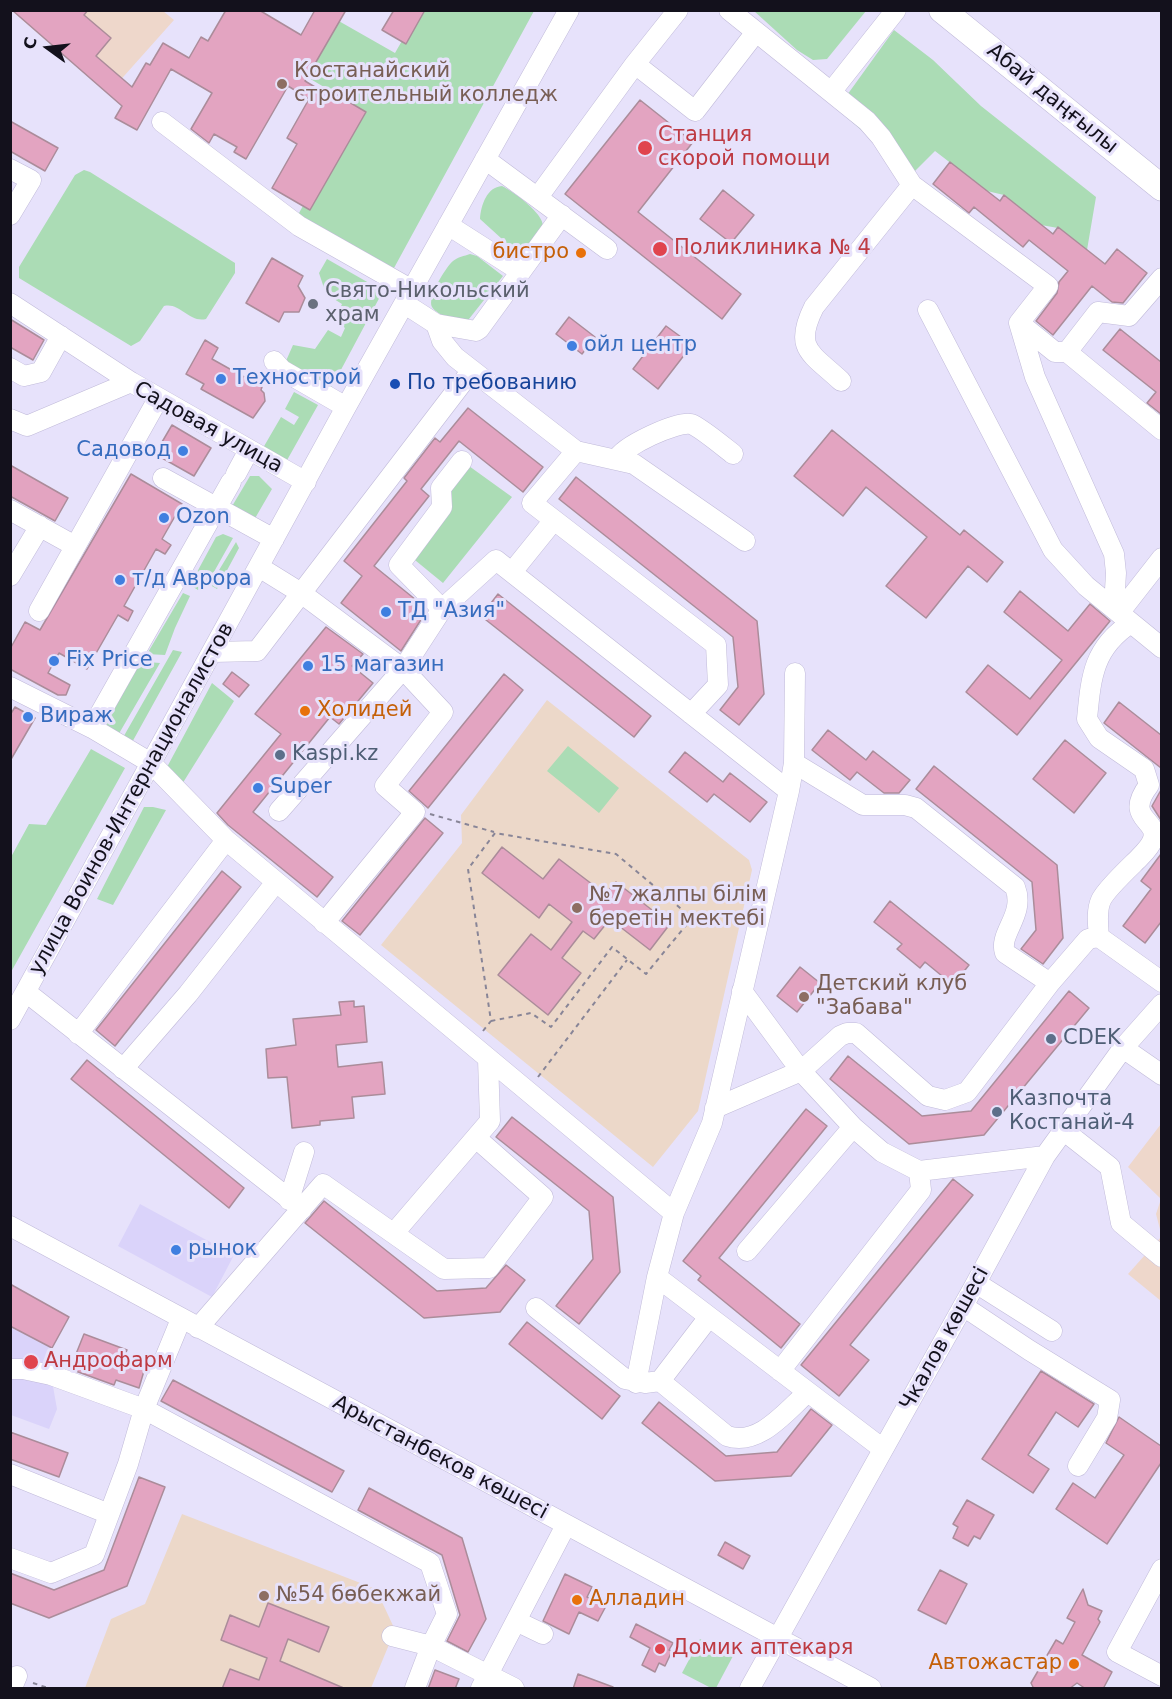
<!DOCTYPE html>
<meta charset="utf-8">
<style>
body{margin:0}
#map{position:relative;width:1172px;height:1699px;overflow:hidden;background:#e7e2fb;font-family:"DejaVu Sans",sans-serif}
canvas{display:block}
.frame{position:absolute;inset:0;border:12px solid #13111c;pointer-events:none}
.north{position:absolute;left:18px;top:18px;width:60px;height:60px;-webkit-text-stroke:4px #e7e2fb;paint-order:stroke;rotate:285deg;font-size:16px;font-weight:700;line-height:24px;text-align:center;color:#13111c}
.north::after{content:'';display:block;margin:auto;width:21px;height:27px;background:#13111c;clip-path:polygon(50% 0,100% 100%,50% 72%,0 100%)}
</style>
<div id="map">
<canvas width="1172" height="1699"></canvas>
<div class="frame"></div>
<div class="north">С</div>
</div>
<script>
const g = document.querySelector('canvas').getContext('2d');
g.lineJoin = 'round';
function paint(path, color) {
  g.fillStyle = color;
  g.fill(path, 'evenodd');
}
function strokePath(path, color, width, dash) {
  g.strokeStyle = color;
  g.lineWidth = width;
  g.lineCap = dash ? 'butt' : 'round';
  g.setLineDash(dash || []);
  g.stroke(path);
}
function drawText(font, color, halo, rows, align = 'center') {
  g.font = font + ' "DejaVu Sans",sans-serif';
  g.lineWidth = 6;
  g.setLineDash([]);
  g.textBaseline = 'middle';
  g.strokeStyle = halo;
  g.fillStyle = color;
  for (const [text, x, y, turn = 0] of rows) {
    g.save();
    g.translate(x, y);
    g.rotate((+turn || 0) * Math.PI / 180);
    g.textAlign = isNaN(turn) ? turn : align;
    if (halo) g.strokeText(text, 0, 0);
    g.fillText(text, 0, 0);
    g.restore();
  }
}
const built = new Path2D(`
 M140 1204 234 1255 212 1297 118 1246Z
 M10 1284 69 1317 52 1348 51 1375 57 1409 49 1429 11 1415Z`);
const industrial = new Path2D(`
 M12 11H163L174 20 108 94Z
 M1161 1124V1233L1156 1214 1161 1199 1128 1167Z
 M1161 1237V1301L1128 1274Z`);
const education = new Path2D(`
 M547 700 749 860 752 870 698 1111 653 1167 381 945 462 843 461 815Z
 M182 1514 376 1589 395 1630 371 1688H85L111 1619 145 1604Z`);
const green = new Path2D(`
 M419 11H534L394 268 383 270 294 222 358 107 307 77 337 20 395 53Z
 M754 11H866L827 59 813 60 797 50Z
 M894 30 933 60 981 106 1096 197 1087 250 1058 228 1041 225 1004 195 987 191 935 151 912 174 837 109Z
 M84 170 90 172 235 263V273L206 319C189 323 180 302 164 306L140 341 131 346 19 278V267L75 175Z
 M502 186C514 192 543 213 543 226L524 251 513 249 480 219C481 205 487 187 502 186Z
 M470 254 477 256 503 276 465 324C456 320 438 316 432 307 427 298 445 268 453 261 458 257 464 256 470 254Z
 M327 259 383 291 327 396 282 370 293 345 315 349 328 330 341 337 345 328 335 320 342 304 326 294 319 273Z
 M294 392 318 405 286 462 263 448 281 417 294 425 299 417 285 409Z
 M462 461 512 497 443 583 410 556 444 488Z
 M250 476H259L272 489 250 527 231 508Z
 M223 534 233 538 206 586 198 590 190 585 216 537Z
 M236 542 239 548 217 589 210 585Z
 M183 593 190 596 175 628 165 655 147 654Z
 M173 650 182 652 130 746 121 741Z
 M134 661 160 663 117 737 98 727Z
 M212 683 234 701 174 797 166 769Z
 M568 746 619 788 599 813 547 771Z
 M91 749 125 768 11 972V857L29 824 46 825Z
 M144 807H153L166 810 113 905 97 899Z
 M700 1639 733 1656 716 1688H711L682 1673Z`);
const building = new Path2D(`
 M12 10H88L84 15 111 38 96 56 132 87 146 63 150 65 163 43 189 58 201 37 208 41 226 10H259L301 35 315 10H346L305 81 325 93 327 89 366 112 310 210 272 188 297 144 287 138 309 99 288 86 246 159 234 152 237 147 214 134 209 143 191 129 212 93 171 69 137 130 115 118 122 106Z
 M394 10H425L406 44 382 30Z
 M640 100 693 142 638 212 741 294 722 319 565 194Z
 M10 121 58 148 45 171 10 151Z
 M950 162 1000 201 1004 195 1053 234 1058 227 1105 264 1117 249 1147 273 1123 303 1112 302 1092 286 1053 335 1036 321 1057 293 1059 282 1068 271 1029 240 1023 247 974 207 969 213 933 184Z
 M723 190 754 215 731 243 700 219Z
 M272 258 303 276 298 286 305 298 299 312H284L279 322 246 303Z
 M569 317 595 337 582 354 556 334Z
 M10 319 44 340 33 360 10 347Z
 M666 326 692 345 658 389 633 369Z
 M1120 329 1161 362V414L1147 403 1156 392 1103 350Z
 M205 340 218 348 212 359 262 387 261 390 264 393 265 401 253 418 201 389 204 384 186 374Z
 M468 408 543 467 523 492 459 441 421 489 429 496 374 566 416 600 412 605 424 615 401 651 341 603 362 576 344 561 407 481 404 478 435 438 440 442Z
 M172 425 211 448 194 476 155 454Z
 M832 430 960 535 964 530 1003 562 987 582 968 566 926 618 886 586 927 537 866 487 843 516 794 476Z
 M10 465 68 498 55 521 10 496Z
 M131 474 182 504 162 539 171 545 165 554 156 549 124 606 133 611 128 621 118 615 87 669 59 653 48 673 70 685 66 695H58L10 669V649L25 622 40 630Z
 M576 477 757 621 764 694 739 725 720 710 738 687 733 637 559 499Z
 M1020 591 1068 631 1090 604 1110 621 1017 735 966 692 988 665 1030 699 1062 660 1004 612Z
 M498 594 651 716 634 737 481 616Z
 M326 627 363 654 352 666 373 683 339 724 330 717 253 812 333 877 317 897 228 825 217 813 281 734 255 714Z
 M232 672 249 685 239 697 223 684Z
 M504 674 523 690 428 808 409 791Z
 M1119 702 1161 735V768L1104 723Z
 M15 707 35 718 10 761V715Z
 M828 730 866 760 873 751 910 780 899 793H884L857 772 850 780 812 750Z
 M1065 740 1106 773 1074 813 1033 779Z
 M685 752 723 782 730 773 767 802 750 822 714 794 707 802 669 772Z
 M934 766 1057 865 1063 938 1043 964 1021 949 1036 930 1032 882 916 789Z
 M1161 790V820L1152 806Z
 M425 818 443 833 360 935 342 921Z
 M502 847 543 879 559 859 605 894 616 882 670 924 650 950 610 919 594 939 583 931 562 958 581 973 548 1015 498 975 531 934 551 950 572 922 549 904 539 918 482 873Z
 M1161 854V922L1145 943 1123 926 1151 889 1141 881Z
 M222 871 241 887 115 1046 96 1030Z
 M890 901 969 965 953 985 925 962 920 968 897 949 902 944 874 922Z
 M800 967 820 983 797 1012 777 996Z
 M1069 991 1089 1008 984 1135 909 1144 830 1079 848 1056 922 1116 971 1111Z
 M354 1001V1007L364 1006 367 1042 336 1045 338 1067 382 1062 385 1094 352 1097 354 1118 320 1121V1125L292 1128 287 1077 268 1078 266 1049 296 1045 293 1019 341 1015 339 1002Z
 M87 1060 244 1188 229 1208 71 1079Z
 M806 1109 827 1126 719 1258 800 1324 781 1348 698 1280 701 1276 683 1261Z
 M512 1117 613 1197 620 1272 579 1324 556 1306 593 1259 589 1211 496 1137Z
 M953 1179 973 1195 850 1345 869 1360 839 1396 801 1365Z
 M324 1201 437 1291 486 1288 506 1265 525 1280 500 1312 424 1318 305 1223Z
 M10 1284 69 1317 52 1348 10 1326Z
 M527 1322 620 1396 602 1419 509 1344Z
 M84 1334 127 1350 124 1357 146 1364 139 1388 116 1380 114 1385 70 1369Z
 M1041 1371 1094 1404 1078 1427 1056 1412 1028 1455 1049 1469 1033 1493 982 1459Z
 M173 1380 344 1471 332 1492 161 1401Z
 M659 1402 726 1456 777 1452 811 1409 832 1425 791 1476 715 1481 642 1423Z
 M1119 1417 1161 1446V1463L1107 1544 1056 1509 1073 1483 1095 1498 1124 1455 1106 1443Z
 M10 1432 68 1453 59 1477 10 1459Z
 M139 1477 165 1487 127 1586 49 1618 10 1603V1573L54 1590 104 1570Z
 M369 1488 462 1538 486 1619 468 1652 447 1641 460 1615 442 1555 358 1510Z
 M967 1500 994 1515 980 1539 974 1536 968 1546 953 1538 958 1527 953 1524Z
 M725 1542 750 1556 743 1569 718 1555Z
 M940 1570 967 1584 946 1624 918 1610Z
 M565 1574 592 1587 587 1597 606 1606 598 1621 579 1612 569 1634 543 1621Z
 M1083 1589 1088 1605 1102 1611 1098 1619 1100 1622 1082 1655 1112 1672 1103 1689H1086L1077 1683 1069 1689H1034L1031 1683 1056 1640 1063 1644 1075 1622 1067 1618Z
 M268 1603 329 1627 319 1652 288 1639 280 1661 346 1689H222L230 1669 259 1680 267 1658 221 1640 230 1615 259 1627Z
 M636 1624 673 1643 669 1650 672 1651 665 1666 659 1663 655 1672 642 1665 650 1648 630 1637Z
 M435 1670 459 1679 455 1689H428Z
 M578 1674 613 1687V1689H573Z`);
const path = new Path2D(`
 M430 814 494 832
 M483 1031 491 1021 468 869 495 833 616 854 692 918 646 974 612 947 551 1027 531 1013 491 1021
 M538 1077 627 960
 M33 1683 48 1688`);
const minor = new Path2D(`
 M729 10 831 92 896 10
 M635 64 695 111 756 32
 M831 92 867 121 881 137 912 185 1048 286 1019 323 1055 352H1067L1162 430
 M162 122 299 226 412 290
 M485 159 607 249
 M10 169 31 180 10 215
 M538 197 635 64 678 10
 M448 225 520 271
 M10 303 131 382
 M405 304 436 324 442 341 455 357 576 451 532 503 716 645 718 685 691 714
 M928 310 1053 550 1086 586 1162 648
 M1019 323 1035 377 1114 554 1116 573 1115 590 1119 613 1162 558
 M436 324 476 331 479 329 562 215
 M1067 352 1098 312 1129 316 1162 278
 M274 361 282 370 346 407
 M10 368 24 376 41 372 61 336
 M841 381C811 353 793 349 814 307L912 185
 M10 419 27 426 131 382 306 482
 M576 451 634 464 745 541
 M617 459C623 446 677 421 691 424 700 427 724 447 733 454
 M236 474 249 450
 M163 478 274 539
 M10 510 75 546
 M259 567 301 593 403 669 443 712 385 786 415 812 324 923
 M512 572 554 520
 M10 576 40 526
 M442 609 399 565 442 507 441 488 462 461
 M39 611 158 399
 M213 652 257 651 472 370
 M10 687 92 728 151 763 226 840 674 1213
 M92 728 231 482
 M794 763 863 805H905L916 808 1015 887C1026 915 998 933 1005 953L1050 983
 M279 811 403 669 442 609 496 560 789 791
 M1099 937C1098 925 1096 911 1101 900 1106 889 1130 867 1139 858 1144 853 1151 846 1153 839 1159 819 1123 819 1149 785L1144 769 1099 738 1087 719C1091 677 1093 648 1131 623
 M742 991 801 1071 853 1127 882 1152 919 1171 1045 1156
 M26 992 302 1209
 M10 1020 346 407 569 10
 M78 1034 226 840
 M1123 1048 1162 1075
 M123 1069 188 994 276 882
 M715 1108 801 1071 840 1036 847 1033H856L928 1096 945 1100 967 1092 1050 983 1088 939 1099 937 1162 982
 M1063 1130 1110 1167 1121 1223 1162 1257
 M289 1200 304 1152
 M10 1226 871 1688
 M394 1233 490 1121 488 1059
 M747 1251 853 1127
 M657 1277 883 1449
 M976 1283 1052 1331
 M963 1306 1029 1350 1110 1400 1107 1418 1078 1466
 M536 1308 625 1379 645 1383 660 1381 709 1317
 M198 1328 323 1184 444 1269 489 1268 543 1197 476 1138
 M10 1369H23L51 1375 144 1409 430 1563 447 1614 431 1646 415 1688
 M780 1371 921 1190 919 1171
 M660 1381 727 1436C759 1447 786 1411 808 1392
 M636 1383 657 1277 674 1213 712 1123 789 791 794 763 795 673
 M10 1474 109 1514
 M10 1558 51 1573 94 1555 128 1464 144 1409 181 1319
 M1162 1569 1117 1652 1162 1676
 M516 1621 543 1634
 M392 1636 431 1646 514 1688
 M12 1688 17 1676
 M481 1688 566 1525
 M750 1688 976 1283 1045 1156 1123 1048 1162 1004`);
const major = new Path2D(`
 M942 10 1162 188`);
const markers = [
 [282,84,6,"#8d6e63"],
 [645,148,8,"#e0444e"],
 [660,249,8,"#e0444e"],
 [581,253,6,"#e8710a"],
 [313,304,6,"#6b7280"],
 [572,346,6,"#3f7fe0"],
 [221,379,6,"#3f7fe0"],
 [395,384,6,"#1a4fb4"],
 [183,451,6,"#3f7fe0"],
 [164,518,6,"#3f7fe0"],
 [120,580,6,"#3f7fe0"],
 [386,612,6,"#3f7fe0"],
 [54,661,6,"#3f7fe0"],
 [308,666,6,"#3f7fe0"],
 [305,711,6,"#e8710a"],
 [28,717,6,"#3f7fe0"],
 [280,755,6,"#5c6f8a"],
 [258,788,6,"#3f7fe0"],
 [577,908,6,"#8d6e63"],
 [804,997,6,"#8d6e63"],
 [1051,1039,6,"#5c6f8a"],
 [997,1112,6,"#5c6f8a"],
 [176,1250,6,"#3f7fe0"],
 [31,1362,8,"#e0444e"],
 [264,1596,6,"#8d6e63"],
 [577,1600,6,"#e8710a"],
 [660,1649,6,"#e0444e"],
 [1074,1664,6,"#e8710a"]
];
const educationNames = [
 ["Костанайский",294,72],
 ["строительный колледж",294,96],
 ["№7 жалпы білім",589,896],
 ["беретін мектебі",589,920],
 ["Детский клуб",816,985],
 ["\"Забава\"",816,1009],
 ["№54 бөбекжай",276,1596]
];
const streetNames = [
 ["Абай даңғылы",1052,99,39],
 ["Садовая улица",208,428,29],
 ["улица Воинов-Интернационалистов",132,799,-61],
 ["Чкалов көшесі",945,1339,-61],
 ["Арыстанбеков көшесі",440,1458,28]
];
const healthNames = [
 ["Станция",658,136],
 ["скорой помощи",658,160],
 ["Поликлиника № 4",674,249],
 ["Андрофарм",44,1362],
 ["Домик аптекаря",672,1649]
];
const foodNames = [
 ["бистро",569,253],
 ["Холидей",317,711,"left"],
 ["Алладин",589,1600,"left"],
 ["Автожастар",1062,1664]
];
const worshipNames = [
 ["Свято-Никольский",325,292],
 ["храм",325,316]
];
const shopNames = [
 ["ойл центр",584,346],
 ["Технострой",233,379],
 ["Садовод",171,451,"right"],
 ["Ozon",176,518],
 ["т/д Аврора",132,580],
 ["ТД \"Азия\"",398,612],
 ["Fix Price",66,661],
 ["15 магазин",320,666],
 ["Вираж",40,717],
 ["Super",270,788],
 ["рынок",188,1250]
];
const transitNames = [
 ["По требованию",407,384]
];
const serviceNames = [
 ["Kaspi.kz",292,755],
 ["CDEK",1063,1039],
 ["Казпочта",1009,1100],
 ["Костанай-4",1009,1124]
];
paint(built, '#dad3fa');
paint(industrial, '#eed7cb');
paint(education, '#ecd8c9');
paint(green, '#abdcb5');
paint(building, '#e3a4c1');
strokePath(building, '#ab8c9a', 1.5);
strokePath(minor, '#c0bad9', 21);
strokePath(major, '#c0bad9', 27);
strokePath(path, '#888597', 2, [4.5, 4.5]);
strokePath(minor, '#fff', 20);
strokePath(major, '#fff', 26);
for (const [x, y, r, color] of markers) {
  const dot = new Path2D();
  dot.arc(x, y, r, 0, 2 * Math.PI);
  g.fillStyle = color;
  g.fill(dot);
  strokePath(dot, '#e7e2fb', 2);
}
drawText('21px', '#785e54', '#e7e2fb', educationNames, 'left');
drawText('21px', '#13111c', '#e7e2fb', streetNames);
drawText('21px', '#be3a42', '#e7e2fb', healthNames, 'left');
drawText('21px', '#c56008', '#e7e2fb', foodNames, 'right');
drawText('21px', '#5b616d', '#e7e2fb', worshipNames, 'left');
drawText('21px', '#366cbe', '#e7e2fb', shopNames, 'left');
drawText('21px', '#164399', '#e7e2fb', transitNames, 'left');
drawText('21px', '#4e5e75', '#e7e2fb', serviceNames, 'left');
</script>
